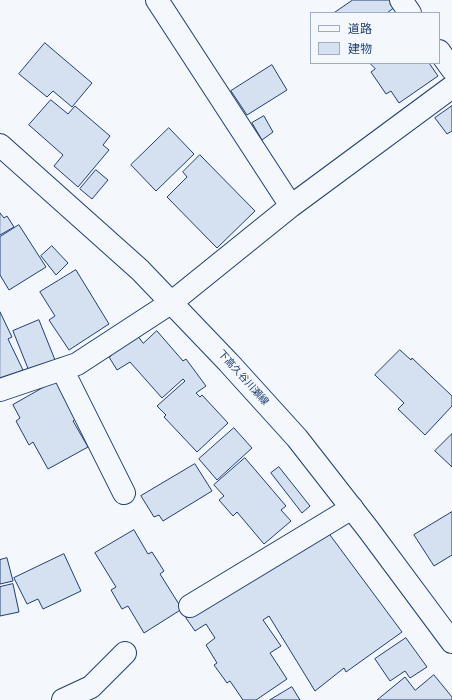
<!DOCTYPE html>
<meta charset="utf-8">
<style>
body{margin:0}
#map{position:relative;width:452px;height:700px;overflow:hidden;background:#f4f7fb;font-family:"Times New Roman","Noto Sans JP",serif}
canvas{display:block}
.legend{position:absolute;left:310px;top:12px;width:130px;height:52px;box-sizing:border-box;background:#f4f7fb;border:1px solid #9eadc5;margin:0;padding:5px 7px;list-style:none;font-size:12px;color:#1d3f73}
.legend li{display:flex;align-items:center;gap:8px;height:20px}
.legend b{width:20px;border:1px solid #9eadc5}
</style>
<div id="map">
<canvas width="452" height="700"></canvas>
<ul class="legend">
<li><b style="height:5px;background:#f4f7fb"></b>道路</li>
<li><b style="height:11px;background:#d5e0f0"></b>建物</li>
</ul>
</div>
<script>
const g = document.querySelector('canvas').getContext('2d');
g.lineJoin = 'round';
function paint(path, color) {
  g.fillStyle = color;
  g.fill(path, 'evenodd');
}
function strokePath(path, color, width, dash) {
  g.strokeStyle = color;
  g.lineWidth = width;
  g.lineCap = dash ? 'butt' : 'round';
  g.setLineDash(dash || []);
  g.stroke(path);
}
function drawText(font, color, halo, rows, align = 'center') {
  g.font = font + ' "Times New Roman","Noto Sans JP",serif';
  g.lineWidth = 3;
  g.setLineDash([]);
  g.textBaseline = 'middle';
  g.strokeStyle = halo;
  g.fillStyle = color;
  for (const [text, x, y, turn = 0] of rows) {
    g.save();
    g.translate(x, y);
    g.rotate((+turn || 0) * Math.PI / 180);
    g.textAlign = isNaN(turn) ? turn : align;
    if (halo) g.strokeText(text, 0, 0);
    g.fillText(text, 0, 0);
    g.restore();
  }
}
const building = new Path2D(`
 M353 0H390L395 7 387 13H334Z
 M45 43 92 83 72 107 53 91 47 97 19 74Z
 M370 63H429L438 76 399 103 391 91 386 94 371 72 375 69Z
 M272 65 287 90 247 115 231 91Z
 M51 100 68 114 75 106 110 136 103 145 109 150 78 187 54 166 63 155 29 125Z
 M452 106V131L447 134 435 118Z
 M264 116 273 132 262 140 252 123Z
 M169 128 194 154 156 191 131 165Z
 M200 155 255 211 217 248 167 197 187 177 183 172Z
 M96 170 108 180 92 199 80 189Z
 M0 213 4 218 7 216 14 227 0 235Z
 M19 225 46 267 9 290 0 275V237Z
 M52 246 68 263 56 275 41 256Z
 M76 270 109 324 69 350 49 320 55 316 40 292Z
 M0 312 12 337 8 339 23 370 0 381Z
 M39 320 55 360 29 371 13 331Z
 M157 331 183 361 186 359 206 386 196 393 200 397 202 395 228 423 197 452 164 417 166 415 157 406 185 381 183 379 162 398 130 362 117 370 109 357 112 355 111 352 137 335 143 343Z
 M400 350 411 360 412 358 452 396V406L425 435 398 409 404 403 375 375Z
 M57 380 78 417 73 421 88 447 48 469 33 442 29 445 16 421 20 418 13 405Z
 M234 428 252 448 217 480 199 459Z
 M452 434V467L435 451Z
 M245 458 286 506 281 510 291 521 264 544 237 512 233 516 219 500 224 496 214 485Z
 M195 464 212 491 163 521 159 515 154 517 141 496Z
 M279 467 310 506 302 513 271 473Z
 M452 512V555L434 566 414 535Z
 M134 530 148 554 152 552 164 571 160 574 182 609 144 633 128 606 122 609 111 590 116 587 95 553Z
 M327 531 402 632 346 672 344 668 315 691 269 616 263 620 281 646 270 653 287 679 256 700H243L230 681 227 683 214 665 217 663 206 645 215 638 206 624 195 631 186 618Z
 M64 554 81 591 43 609 38 599 27 604 14 578Z
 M7 558 13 581 0 584V560Z
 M13 584 19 612 0 616V587Z
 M406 638 427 667 410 678 405 671 390 681 375 659Z
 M434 675 452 697V700H377L405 677 415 690Z
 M292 687 300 700H270Z`);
const minor = new Path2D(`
 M157 0 291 206
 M401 0 410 13
 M439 51 452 69
 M62 369 124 493
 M0 390 77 364 172 302 291 206 452 87
 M190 606 352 508
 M63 700 91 687 125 653`);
const secondary = new Path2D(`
 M0 145 140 270 229 363 297 438 368 529 452 642`);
const streetNames = [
 ["下高久谷川瀬線",243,378,48]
];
paint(building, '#d5e0f0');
strokePath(building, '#1d3f73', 1);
strokePath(minor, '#1d3f73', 24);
strokePath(secondary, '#1d3f73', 24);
strokePath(minor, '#f4f7fb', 22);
strokePath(secondary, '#f4f7fb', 22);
drawText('10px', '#1d3f73', '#f4f7fb', streetNames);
</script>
